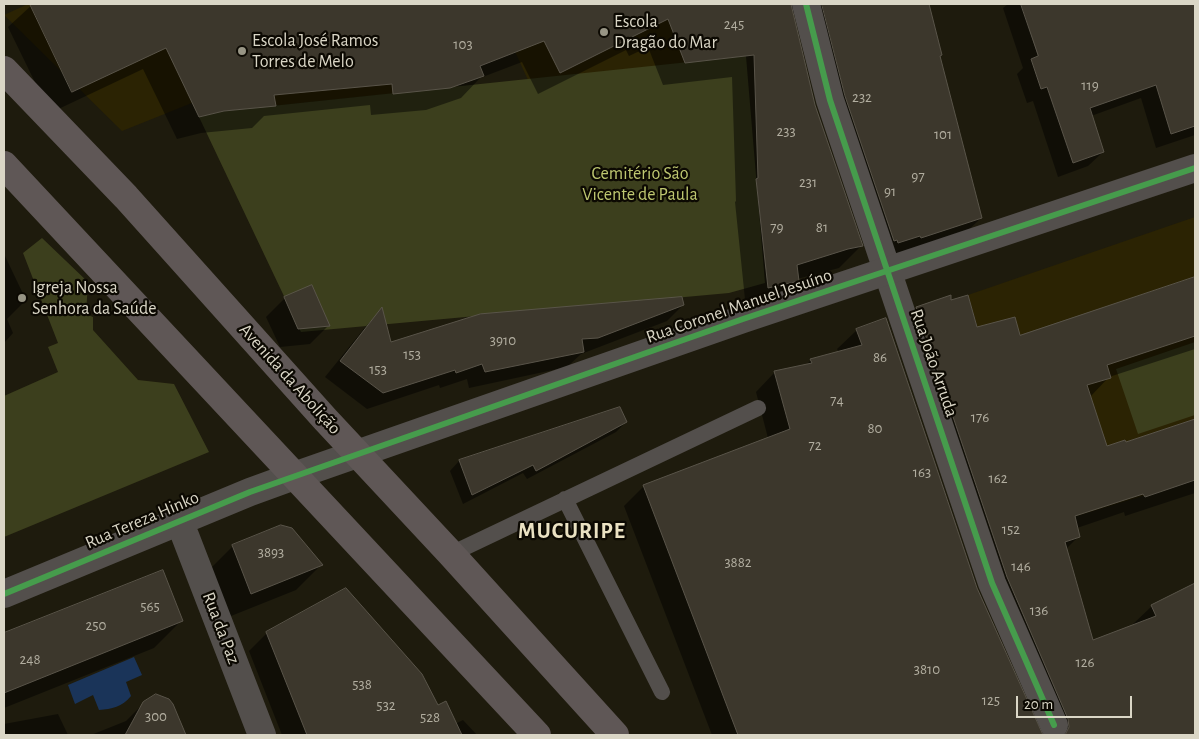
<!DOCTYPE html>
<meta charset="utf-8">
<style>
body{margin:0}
#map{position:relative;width:1199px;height:739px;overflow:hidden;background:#1e1b0d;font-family:"Alegreya Sans",sans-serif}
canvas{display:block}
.frame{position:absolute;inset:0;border:5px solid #dad6c6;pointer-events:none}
.scale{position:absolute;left:1016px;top:696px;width:116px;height:22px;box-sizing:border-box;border:2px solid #dad6c6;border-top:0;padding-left:6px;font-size:15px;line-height:18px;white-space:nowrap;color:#dad6c6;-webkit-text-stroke:4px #0c0902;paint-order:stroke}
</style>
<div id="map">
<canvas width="1199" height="739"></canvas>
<div class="frame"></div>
<div class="scale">20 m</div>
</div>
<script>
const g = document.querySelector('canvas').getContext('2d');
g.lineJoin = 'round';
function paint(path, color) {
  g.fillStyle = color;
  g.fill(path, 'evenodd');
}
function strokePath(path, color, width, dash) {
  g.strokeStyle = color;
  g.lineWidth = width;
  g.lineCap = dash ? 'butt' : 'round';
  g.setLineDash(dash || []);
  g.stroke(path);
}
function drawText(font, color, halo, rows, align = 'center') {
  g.font = font + ' "Alegreya Sans",sans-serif';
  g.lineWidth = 4.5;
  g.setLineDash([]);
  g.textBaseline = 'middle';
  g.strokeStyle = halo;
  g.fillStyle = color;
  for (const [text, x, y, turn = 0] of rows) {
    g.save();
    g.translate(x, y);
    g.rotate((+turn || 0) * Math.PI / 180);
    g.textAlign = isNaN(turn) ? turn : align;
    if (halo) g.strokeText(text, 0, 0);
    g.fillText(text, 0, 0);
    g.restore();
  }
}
const built = new Path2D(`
 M28 4H424L458 87 224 111 199 117 192 103 122 131 4 15Z
 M493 4H692L714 60 528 80Z
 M1195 217V480L1038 528 968 295Z`);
const green = new Path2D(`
 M746 56 765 283 729 293 301 332 199 117 224 111Z
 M42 238 88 282 86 314 93 317V330L138 380 174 384 209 452 4 537V396L58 372 48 347 58 343 23 253Z
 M1195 342V415L1138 434 1116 369Z`);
const water = new Path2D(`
 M134 657 142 675 126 682 131 696C122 707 112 709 99 710L93 695 75 704 68 685Z`);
const shadow = new Path2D(`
 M33 4H928L941 55 939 57 981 218 958 240 898 260 796 16 791 13 814 105 861 246 839 268 797 279 775 302 746 309 735 202 736 201 732 77 663 85 648 47 629 56 626 50 538 94 522 62 480 78 461 98 426 110 371 115 370 105 264 116 252 128 201 133 177 139 143 69 50 113 8 27Z
 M1008 4H1195V135L1156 148 1141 98 1091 116 1103 152 1088 166 1058 177 1033 101 1027 103 1017 74 1023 68 1003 8Z
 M5 256 26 300 7 319 13 333 4 343V257Z
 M1195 278V349L1109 377 1090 397 1107 447 1125 444 1195 420V493L1125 516 1124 512 1077 528 1079 536 1066 549 1092 642 1133 626 1132 625 1152 606 1195 585V735H1048L897 327 917 308 950 301 976 329 1019 336Z
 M312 287 328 326 310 344 280 347 266 317 285 298Z
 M683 305 667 321 581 354 567 367 469 388 467 379 440 388 439 385 367 409 325 377 367 325 382 310 390 343Z
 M857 330 977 590 1041 735H712L624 506 643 487 768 438 756 392 775 372 805 366 811 360 839 352 837 349Z
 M620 409 626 422 616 432 527 479 523 473 463 504 450 471 459 461Z
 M233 546 321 565 296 590 226 618 207 572Z
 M163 572 181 621 154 648 4 708V634Z
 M267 633 437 706 455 724 463 720 477 735H282L249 651Z
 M144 703 172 705 185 735H91L126 721Z
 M58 714 68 735H4V724Z`);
const building = new Path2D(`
 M30 4H791L815 105 863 246 848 249 797 265 799 281 768 288 756 179 758 178 754 55 685 63 668 19 560 73 544 41 480 66 484 76 450 88 393 94 392 84 274 95 276 106 224 111 199 117 166 48 72 92Z
 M822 4H929L942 55 940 56 982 218 921 238 920 236 898 243 897 240 894 241 845 96Z
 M1021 4H1195V126L1171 134 1156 85 1090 108 1104 152 1073 163 1047 87 1041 89 1031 59 1038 56Z
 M1195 277V336L1107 365 1111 378 1087 385 1107 446 1125 440 1126 442 1195 419V480L1145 497 1143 494 1075 516 1080 537 1065 542 1093 640 1156 616 1151 605 1195 583V735H1065L1069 727 1068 719 1007 577 916 307 951 295V300L968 295 977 327 1015 317 1020 335Z
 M312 285 330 326 298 329 284 297Z
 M682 297 684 305 598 338 582 339 584 352 485 372 482 364 456 373 455 370 383 393 340 361 382 307 391 342 480 314Z
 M886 318 977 588 1043 735H738L643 485 790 429 774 371 812 363 810 359 862 345 856 329Z
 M620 407 627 422 536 471 533 465 472 495 459 460Z
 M281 525 292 528 323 565 251 594 232 545Z
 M163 570 183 621 4 693V633Z
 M346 588 422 674 438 705 446 701 462 735H307L266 632Z
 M156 694 169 699 173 704 186 735H125L143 702Z`);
const service = new Path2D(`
 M565 499 662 692
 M451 554 758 408`);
const minor = new Path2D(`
 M806 4 830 100 992 583 1054 725
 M179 520 262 735
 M4 594 250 492 294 476`);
const tertiary = new Path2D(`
 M294 476 743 319 1195 168`);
const primary = new Path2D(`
 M4 70 126 197 325 419 451 554 615 735
 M4 165 537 735`);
const cycleway = new Path2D(`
 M806 4 830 100 992 583 1054 725
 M4 594 250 492 743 319 1195 168`);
const markers = [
 [604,32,5,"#989585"],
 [242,51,5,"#989585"],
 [22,298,5,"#989585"]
];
const numberNames = [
 ["245",734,24],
 ["103",463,44],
 ["119",1090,85],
 ["232",862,97],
 ["233",786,131],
 ["101",943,134],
 ["97",918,176],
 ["231",808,182],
 ["91",890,191],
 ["79",777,227],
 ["81",822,227],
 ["3910",503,340],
 ["153",412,354],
 ["86",880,357],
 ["153",378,369],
 ["74",837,400],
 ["176",980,417],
 ["80",875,428],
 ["72",815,445],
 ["163",922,472],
 ["162",998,478],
 ["152",1011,529],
 ["3893",271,552],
 ["3882",738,562],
 ["146",1021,566],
 ["565",150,606],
 ["136",1039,610],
 ["250",96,625],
 ["248",30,659],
 ["126",1085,662],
 ["3810",927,669],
 ["538",362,684],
 ["125",991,700],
 ["532",386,705],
 ["300",156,716],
 ["528",430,717]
];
const poiNames = [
 ["Escola",614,22],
 ["Dragão do Mar",614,43],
 ["Escola José Ramos",252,41],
 ["Torres de Melo",252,62],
 ["Igreja Nossa",32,288],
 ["Senhora da Saúde",32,309]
];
const parkNames = [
 ["Cemitério São",640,174],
 ["Vicente de Paula",640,195]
];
const streetNames = [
 ["Rua Coronel Manuel Jesuíno",739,306,-19],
 ["Rua João Arruda",934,363,71],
 ["Avenida da Abolição",290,379,48],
 ["Rua Tereza Hinko",142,520,-23],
 ["Rua da Paz",221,628,69]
];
const districtNames = [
 ["MUCURIPE",572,531]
];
paint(built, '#2b2303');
paint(green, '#3c3f1d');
paint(water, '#1a3459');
paint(shadow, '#0007');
paint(building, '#3c372c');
strokePath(building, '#595449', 1);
strokePath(service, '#534f4c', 16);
strokePath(minor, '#534f4c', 28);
strokePath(tertiary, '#534f4c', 28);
strokePath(primary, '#5f5756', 28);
strokePath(cycleway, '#469c4c', 6);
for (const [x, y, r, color] of markers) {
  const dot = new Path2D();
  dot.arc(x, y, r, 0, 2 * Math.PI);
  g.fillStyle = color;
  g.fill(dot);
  strokePath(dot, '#0c0902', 2);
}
drawText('15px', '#b2aea0', null, numberNames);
drawText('18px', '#dad6c6', '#0c0902', poiNames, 'left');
drawText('18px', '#bec770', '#0c0902', parkNames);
drawText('18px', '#dad6c6', '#0c0902', streetNames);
g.letterSpacing = '1px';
drawText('bold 22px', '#eae1c2', '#0c0902', districtNames);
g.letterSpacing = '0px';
</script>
